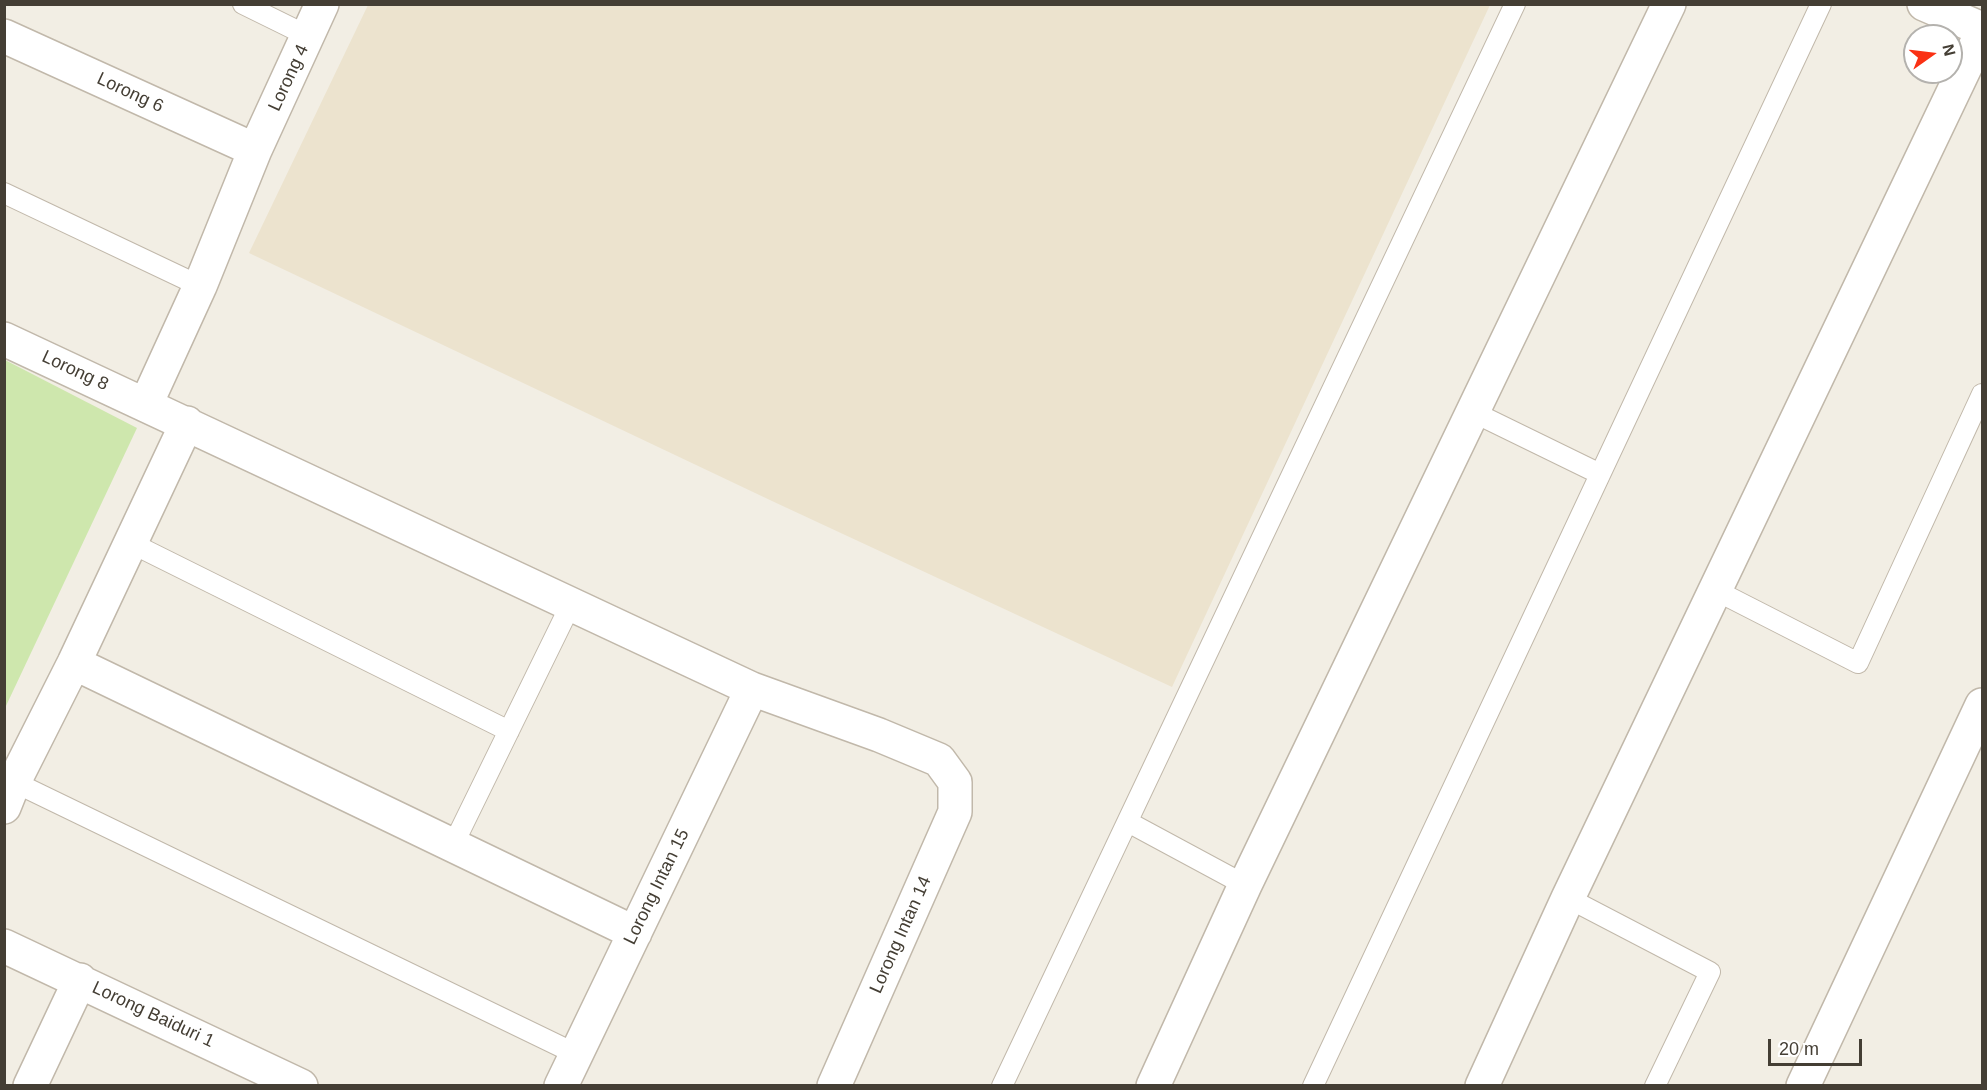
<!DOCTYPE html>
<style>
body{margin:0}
#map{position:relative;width:1987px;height:1090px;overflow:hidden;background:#f2eee4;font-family:Arial,sans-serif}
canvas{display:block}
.frame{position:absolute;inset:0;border:6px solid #443e34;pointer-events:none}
.north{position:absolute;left:1903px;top:24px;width:60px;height:60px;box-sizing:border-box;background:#fff;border:2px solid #b4b2ae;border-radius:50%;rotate:76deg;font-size:16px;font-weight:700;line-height:24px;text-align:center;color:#443e34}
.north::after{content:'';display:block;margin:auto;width:21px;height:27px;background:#fa3114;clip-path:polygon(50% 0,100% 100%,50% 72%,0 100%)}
.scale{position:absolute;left:1768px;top:1039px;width:94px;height:27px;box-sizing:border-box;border:3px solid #443e34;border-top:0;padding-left:8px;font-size:18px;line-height:21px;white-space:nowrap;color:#443e34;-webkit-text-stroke:4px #fff;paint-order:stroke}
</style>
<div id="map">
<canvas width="1987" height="1090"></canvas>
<div class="frame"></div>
<div class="north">N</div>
<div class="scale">20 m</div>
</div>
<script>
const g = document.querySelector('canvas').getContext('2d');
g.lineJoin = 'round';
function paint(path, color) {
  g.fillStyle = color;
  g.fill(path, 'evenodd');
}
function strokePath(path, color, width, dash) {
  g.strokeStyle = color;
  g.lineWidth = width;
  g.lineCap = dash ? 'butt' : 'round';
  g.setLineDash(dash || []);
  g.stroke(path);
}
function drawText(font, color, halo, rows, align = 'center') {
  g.font = font + ' Arial,sans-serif';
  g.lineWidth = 4.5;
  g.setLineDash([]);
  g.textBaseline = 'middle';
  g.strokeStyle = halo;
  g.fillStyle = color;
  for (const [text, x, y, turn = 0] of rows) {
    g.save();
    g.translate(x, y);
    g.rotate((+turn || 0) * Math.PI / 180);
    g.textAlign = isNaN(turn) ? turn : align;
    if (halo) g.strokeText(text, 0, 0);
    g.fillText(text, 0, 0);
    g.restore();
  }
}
const education = new Path2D(`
 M368 5V4L1490 5 1172 687 772 501 249 253Z`);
const green = new Path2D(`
 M5 360 137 428 5 708Z`);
const lane = new Path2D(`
 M243 4 308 36
 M4 193 200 286
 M1473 412 1600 474
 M131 543 509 731
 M1715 590 1858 663 1982 394
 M14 782 576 1054
 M1128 822 1245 885
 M453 845 571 604
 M1568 898 1710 972 1655 1086
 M1002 1086 1515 4
 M1313 1086 1821 4`);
const street = new Path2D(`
 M1924 4 1982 29
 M4 36 255 150
 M4 339 752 689 879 735 939 760 955 782V812L834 1086
 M146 404 200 286 255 150 322 4
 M74 663 635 933
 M4 807 14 782 74 663 187 423
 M4 946 301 1086
 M30 1086 80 980
 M561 1086 752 689
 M1153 1086 1245 885 1669 4
 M1482 1086 1568 898 1982 32
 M1803 1086 1982 705`);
const streetNames = [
 ["Lorong 4",289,78,-65],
 ["Lorong 6",130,93,25],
 ["Lorong 8",75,371,25],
 ["Lorong Intan 15",657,887,-64],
 ["Lorong Intan 14",901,935,-66],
 ["Lorong Baiduri 1",153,1015,25]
];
paint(education, '#ece3ce');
paint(green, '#cee7ad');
strokePath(lane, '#c1b8aa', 22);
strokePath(street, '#c1b8aa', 36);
strokePath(lane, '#fff', 20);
strokePath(street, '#fff', 33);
drawText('18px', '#443e34', '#fff', streetNames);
</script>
